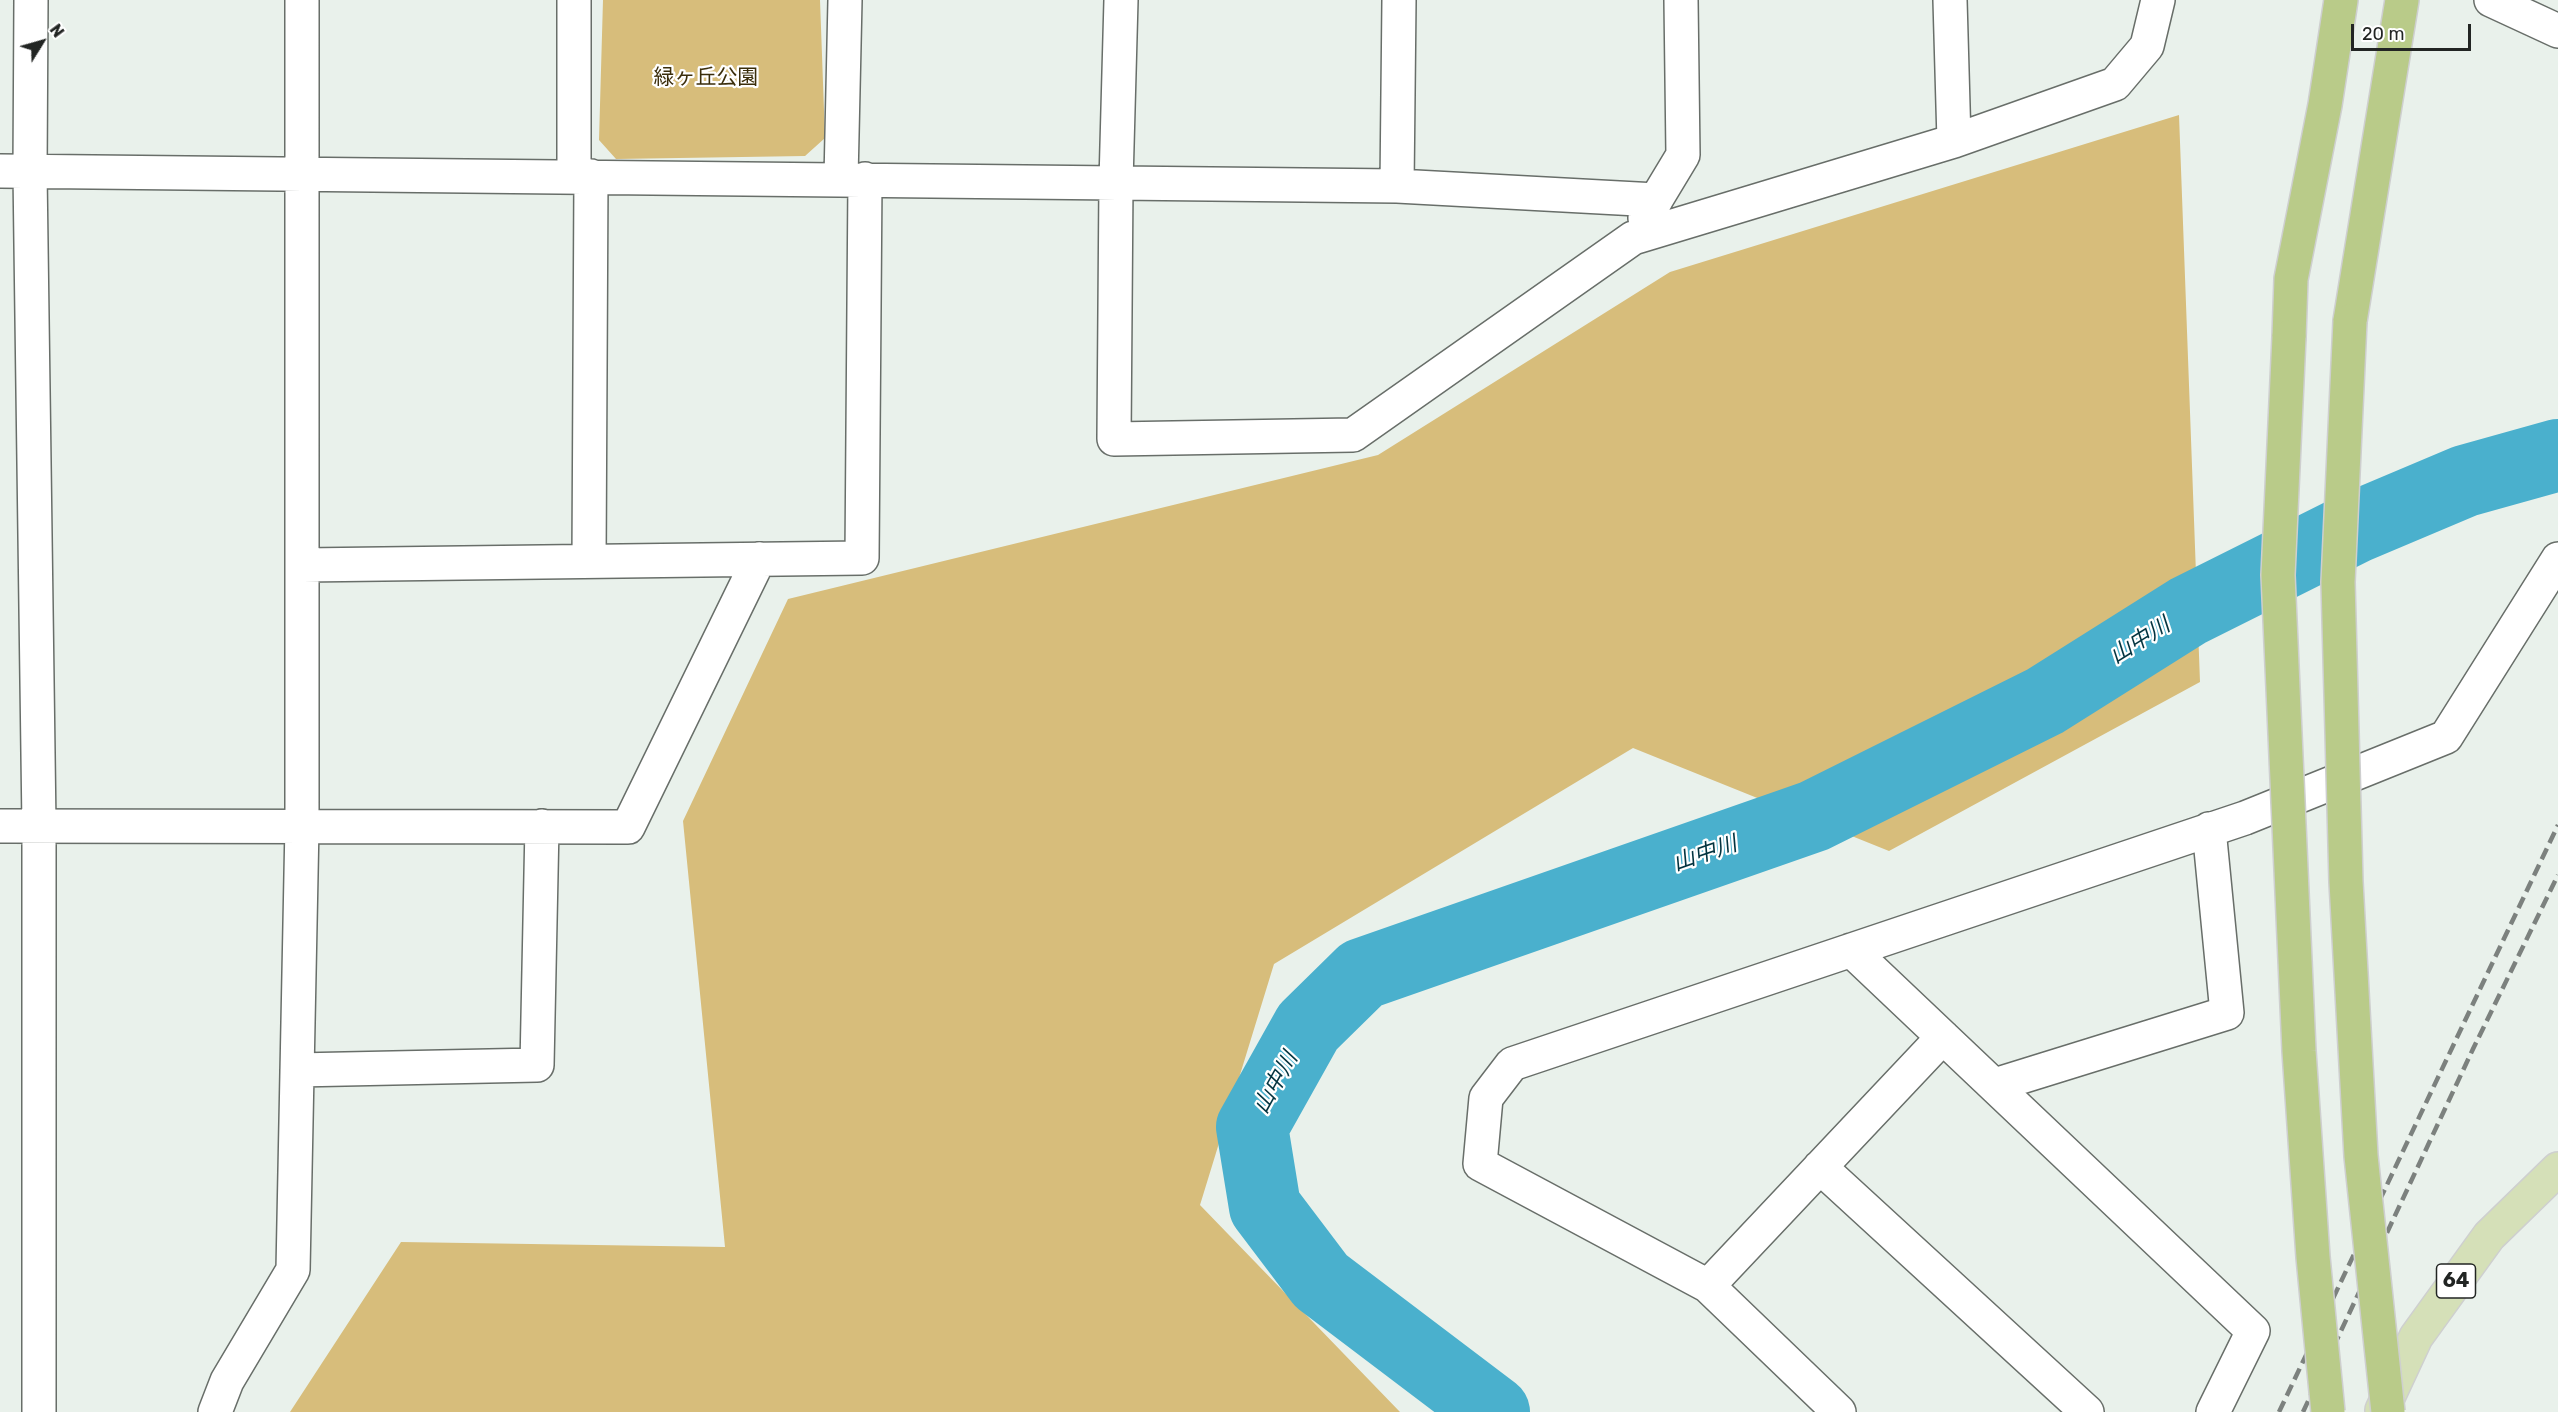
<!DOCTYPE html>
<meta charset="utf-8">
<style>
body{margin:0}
#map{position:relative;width:2558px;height:1412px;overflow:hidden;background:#e9f1eb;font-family:Rubik,sans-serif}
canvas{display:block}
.north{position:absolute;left:12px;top:12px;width:60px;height:60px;-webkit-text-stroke:4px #fff;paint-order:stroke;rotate:53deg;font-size:16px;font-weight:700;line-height:24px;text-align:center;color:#222523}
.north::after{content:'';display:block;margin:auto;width:21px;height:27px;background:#222523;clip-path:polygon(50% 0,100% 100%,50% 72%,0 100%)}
.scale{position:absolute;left:2351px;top:24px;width:120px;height:27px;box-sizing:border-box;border:3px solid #222523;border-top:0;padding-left:8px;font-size:18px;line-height:21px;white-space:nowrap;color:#222523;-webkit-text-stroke:4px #fff;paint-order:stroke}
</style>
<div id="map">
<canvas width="2558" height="1412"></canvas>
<div class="north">N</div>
<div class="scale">20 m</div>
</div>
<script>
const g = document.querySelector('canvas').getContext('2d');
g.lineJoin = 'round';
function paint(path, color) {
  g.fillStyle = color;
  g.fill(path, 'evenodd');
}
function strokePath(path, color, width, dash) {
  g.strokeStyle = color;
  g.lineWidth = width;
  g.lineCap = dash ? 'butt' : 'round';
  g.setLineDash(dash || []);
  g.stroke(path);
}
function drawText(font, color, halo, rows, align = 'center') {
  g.font = font + ' Rubik,"Noto Sans JP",sans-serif';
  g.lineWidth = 4.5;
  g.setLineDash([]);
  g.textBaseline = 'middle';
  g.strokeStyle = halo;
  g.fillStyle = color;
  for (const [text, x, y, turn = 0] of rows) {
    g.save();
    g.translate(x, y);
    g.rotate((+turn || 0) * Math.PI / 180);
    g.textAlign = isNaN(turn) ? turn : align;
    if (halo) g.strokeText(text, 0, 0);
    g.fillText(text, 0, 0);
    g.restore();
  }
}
const green = new Path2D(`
 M603 0H820L825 138 805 156 616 159 599 140Z
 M2179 115 2200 682 1889 851 1633 748 1274 964 1200 1205 1400 1412H290L401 1242 725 1247 683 821 788 599 1378 455 1670 272Z`);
const river = new Path2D(`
 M1494 1412 1321 1281 1265 1207 1252 1127 1308 1027 1362 974 1814 816 2045 701 2188 611 2356 527 2465 481 2558 455`);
const street = new Path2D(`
 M31 0 30 172 39 826V1412
 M574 0V176
 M1121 0 1116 182 1114 439 1353 435 1633 238 1954 141 2115 84 2147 46 2158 0
 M1950 0 1954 141
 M2491 0 2558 31
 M0 171 1397 186 1656 200
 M841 179 845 0
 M1397 186 1399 0
 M1645 218 1683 155 1681 0
 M589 561 591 176
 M303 565 862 558 865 179
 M0 826 628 827 759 559
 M1851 950 2253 1331 2213 1412
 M297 1070 537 1065 542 826
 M1995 1085 2227 1013 2209 829
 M1820 1167 2087 1412
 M1708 1286 1943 1037
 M215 1412 227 1381 293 1270 302 825V0
 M1839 1412 1708 1286 1480 1164 1486 1098 1512 1064 2245 818 2446 737 2558 559`);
const primary = new Path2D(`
 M2382 1410 2416 1337 2489 1236 2558 1169`);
const highway = new Path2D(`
 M2350 321 2402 0
 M2289 337 2291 279 2325 105 2341 0`);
const rail = new Path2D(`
 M2279 1412 2558 825
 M2303 1412 2473 1049 2558 875`);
const highwayBridge = new Path2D(`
 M2350 321 2338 582 2346 882 2361 1156 2388 1412
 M2289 337 2278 575 2299 1051 2313 1257 2328 1412`);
const shields = [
 [2456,1281,39]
];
const shieldNames = [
 ["64",2456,1281]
];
const parkNames = [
 ["緑ヶ丘公園",706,78]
];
const waterNames = [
 ["山中川",2140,641,-32],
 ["山中川",1705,854,-19],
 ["山中川",1276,1083,-61]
];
paint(green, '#d7bd7b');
strokePath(river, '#4ab0cd', 72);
strokePath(street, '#686e69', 36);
strokePath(primary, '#cecfcf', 36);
strokePath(highway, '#cecfcf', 36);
strokePath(street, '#fff', 33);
strokePath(primary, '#d5e0b8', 33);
strokePath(highway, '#b9cb89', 33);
strokePath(rail, '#7c817e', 4.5, [12, 6]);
strokePath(highwayBridge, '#cecfcf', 36, []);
strokePath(highwayBridge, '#b9cb89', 33);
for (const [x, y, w] of shields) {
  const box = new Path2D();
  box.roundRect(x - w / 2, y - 17, w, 34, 4.5);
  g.fillStyle = '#fff';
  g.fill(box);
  strokePath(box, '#222523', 1.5);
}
drawText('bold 20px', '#222523', null, shieldNames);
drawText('21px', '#3b2e0b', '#fff', parkNames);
drawText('italic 22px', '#033440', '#fff', waterNames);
</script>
